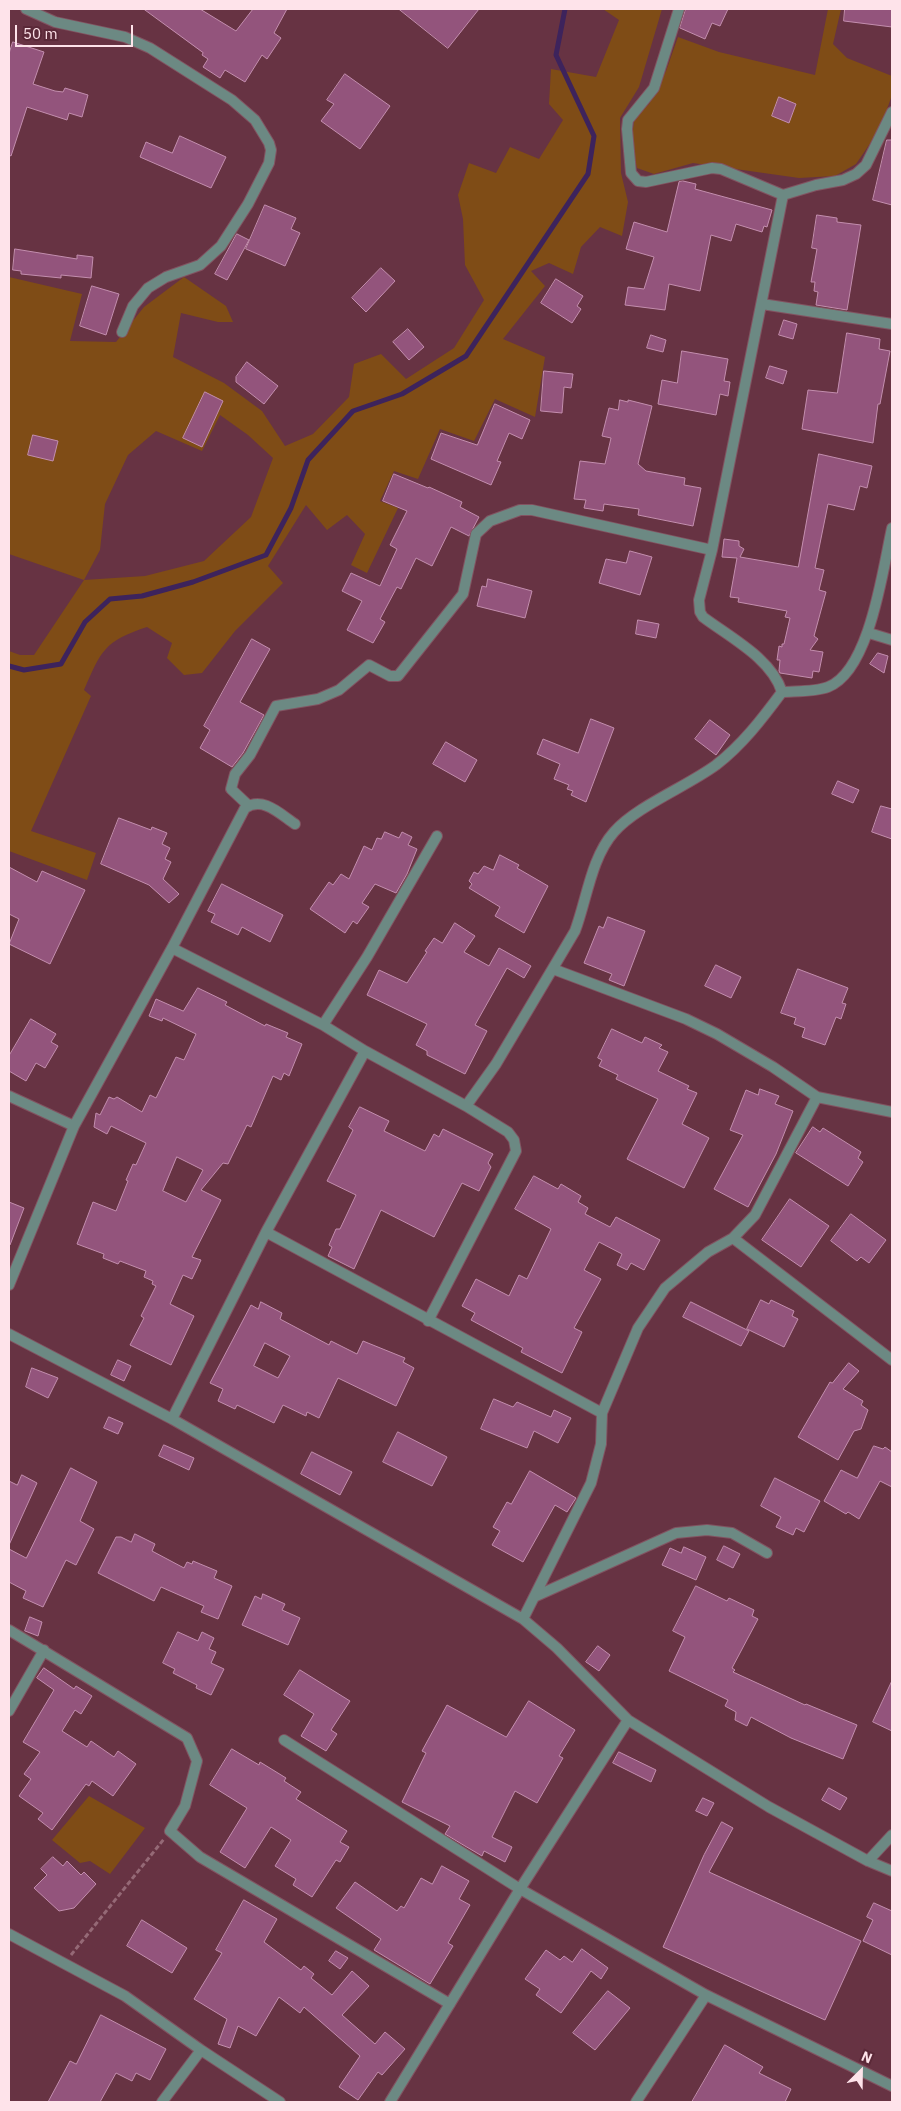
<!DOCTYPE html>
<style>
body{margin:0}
#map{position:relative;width:901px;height:2111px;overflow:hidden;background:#673343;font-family:"IBM Plex Sans",sans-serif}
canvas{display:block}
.frame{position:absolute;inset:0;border:10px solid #fee3ea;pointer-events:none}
.north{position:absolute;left:836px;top:2046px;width:50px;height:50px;-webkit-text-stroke:4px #5b2938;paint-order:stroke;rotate:23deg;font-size:14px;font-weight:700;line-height:20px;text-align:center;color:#fee3ea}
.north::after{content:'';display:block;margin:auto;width:18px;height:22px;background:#fee3ea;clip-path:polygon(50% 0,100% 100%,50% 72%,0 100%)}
.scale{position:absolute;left:15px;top:25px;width:118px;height:22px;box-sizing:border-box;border:2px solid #fee3ea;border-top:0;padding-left:6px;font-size:15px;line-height:18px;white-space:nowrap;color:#fee3ea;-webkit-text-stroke:4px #5b2938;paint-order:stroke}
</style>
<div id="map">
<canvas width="901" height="2111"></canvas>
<div class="frame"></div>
<div class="north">N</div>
<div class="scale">50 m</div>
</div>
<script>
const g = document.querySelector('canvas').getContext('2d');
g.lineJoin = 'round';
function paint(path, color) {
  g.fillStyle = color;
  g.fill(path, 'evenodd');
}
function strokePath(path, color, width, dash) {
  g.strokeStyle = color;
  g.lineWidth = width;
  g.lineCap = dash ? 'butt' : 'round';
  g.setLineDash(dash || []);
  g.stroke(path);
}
const green = new Path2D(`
 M603 9H662L639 87 620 118 621 173 628 202 622 236 600 227 581 247 573 274 549 263 531 271 545 286 503 339 545 357 535 417 495 399 474 441 440 429 418 479 394 471 380 501 398 508 367 573 351 565 365 534 347 515 327 530 306 505 268 566 283 583 235 631 202 673 184 675 167 658 172 643 147 627C104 641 101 651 84 690L91 696 31 831 96 853 87 880 9 851V651L20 655H34L84 580 9 554V277L82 294 70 341 116 342 144 307 184 277 226 306 233 322H218L181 313 173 357 224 383 262 411 285 446 313 434 349 397 354 364 381 354 406 379 454 348 484 300 465 265 463 219 458 195 469 163 496 173 510 147 539 159 563 120 549 104 551 69 596 77 619 20ZM220 415 248 435 273 458 251 517 204 561 145 576 84 580 100 550 105 504 128 455 156 431 202 451Z
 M828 9H841L833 44 847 58 892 76V95L880 129 856 164 835 176 799 178 693 163 654 174 637 168 631 141 635 116 649 104 666 71 678 37 719 52 815 75Z
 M89 1796 145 1828 110 1874 90 1861 80 1863 52 1840Z`);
const stream = new Path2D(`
 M9 666 24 670 61 664 85 622 110 599 142 596 193 582 266 555 291 508 308 460 353 411 402 394 466 356 588 174 594 136 556 55 565 9`);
const building = new Path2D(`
 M144 9H200L236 31 253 9H287L274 33 281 38 267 59 262 55 245 82 225 70 220 78 203 67 208 59 202 55 203 53Z
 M399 9H479L448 48Z
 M686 9H728L720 26 712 23 705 39 680 28Z
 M845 9H892V27L844 21Z
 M13 42 44 52 33 84 55 91 63 92 65 88 88 95 82 117 69 113 67 120 27 107 11 156 9 155V54Z
 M345 74 390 106 360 149 321 121 334 104 327 100Z
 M779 97 796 104 789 123 772 116Z
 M180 136 226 157 211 188 140 157 146 142 172 153Z
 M887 140H892V205L873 200Z
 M683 181 696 184 695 189 772 210 767 227 764 226 762 232 736 224 731 241 711 235 700 291 669 284 665 310 625 305 628 287 644 289 654 257 626 249 634 222 667 232 679 182Z
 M265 205 296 218 291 229 300 233 285 266 246 249Z
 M817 215 837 218V222L861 225 847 310 816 305 818 292 814 291 815 282H811L817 249 812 248Z
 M237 234 249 240 227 280 215 274Z
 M15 249 77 259V255L93 257 91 278 61 275V278L21 274V271L13 270Z
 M381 268 395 281 366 312 352 298Z
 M556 279 583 296 577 306 581 309 572 323 541 303Z
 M92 286 119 294 106 335 80 326Z
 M784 320 797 324 793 339 779 335Z
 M408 329 424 347 409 360 393 342Z
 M847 333 880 339 879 349 890 351 880 404H878L873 443 802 429 808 390 837 393Z
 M651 335 666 340 663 352 647 348Z
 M682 351 728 359 724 381 730 382 728 396 720 394 716 415 658 404 662 380 677 383Z
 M247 362 278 386 264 404 236 382V377Z
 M770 366 787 371 783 384 766 378Z
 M544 371 573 374 571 388 564 387 562 413 541 411Z
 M205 392 223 401 202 447 183 438Z
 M620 400 628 402V400L652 406 638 464 646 471 685 478 684 485 701 488 693 526 638 515 639 509 604 504 603 511 584 508 586 500 574 499 580 461 605 464 611 438 602 436 609 408 618 410Z
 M495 404 530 420 522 439 509 433 497 461 501 462 491 485 431 459 441 433 477 445Z
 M33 435 58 441 53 461 28 455Z
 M819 454 872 466 867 488 860 486 854 510 828 504 815 568 824 570 819 590 826 592 814 636 818 639 810 650 823 652 819 672 813 671 812 678 780 673 779 671 780 660H777L779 646 782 647V644H784L790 618 785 617 787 611 738 602 739 598 730 597 737 558 722 557 724 539 739 541V546L744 549 740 557 798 567Z
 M394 474 428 488 429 487 462 502 460 507 479 517 469 536 451 527 432 566 416 558 401 589 397 587 380 619 385 622 373 643 347 630 362 601 342 591 351 573 380 586 397 549 390 545 407 511 383 501Z
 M630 551 652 557 640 595 599 583 606 559 626 563Z
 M488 579 532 591 525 618 477 606 482 586 486 587Z
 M638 620 659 624 656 638 636 634Z
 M252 639 270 649 240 702 264 715 243 753 232 767 200 748 210 730 204 726Z
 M878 653 888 656 884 673 870 664Z
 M591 719 614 728 586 802 571 795 573 791 567 789 569 785 554 779 560 764 537 754 543 739 578 753Z
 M710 720 730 735 716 755 695 739Z
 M446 742 477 760 465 782 433 764Z
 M838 781 859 790 853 803 832 794Z
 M881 806 892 809V839L872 832Z
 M119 818 151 830 152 827 167 833 162 844 170 848 165 859 171 862 163 879 179 894 169 903 149 885 101 864Z
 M385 832 399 838 402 832 412 837 408 845 417 849 407 874 396 893 375 884 362 903 369 907 357 924 353 921 345 933 310 909 329 882 333 885 341 874 349 879 364 846 372 850 377 838 381 839Z
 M500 855 519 865 517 868 548 886 524 933 495 916 500 907 469 888 472 884 469 881 474 872 478 874 484 866 493 870Z
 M9 867 37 882 42 871 85 890 50 964 9 944 19 919 9 914Z
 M222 884 283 915 270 942 242 927 238 935 211 922 215 914 208 911Z
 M608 917 645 931 624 986 609 980 612 974 584 963 599 926 603 928Z
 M455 923 475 936 464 952 489 966 499 948 531 966 524 978 507 968 475 1025 487 1031 465 1074 427 1055V1051L416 1045 427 1024 367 995 379 970 407 983 427 952 425 951 434 938 442 943Z
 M716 965 741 977 731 998 705 986Z
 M798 969 848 988 842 1003 846 1004 841 1019 836 1017 825 1045 802 1037 805 1028 794 1024 796 1018 781 1013Z
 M198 988 227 1002 225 1005 265 1026 266 1024 288 1033 286 1037 302 1044 289 1076 284 1073 281 1080 273 1076 251 1127 247 1125 228 1164 223 1163 201 1190 221 1200 192 1257 201 1260 192 1279 183 1275 170 1304 194 1316 171 1365 130 1345 144 1318 141 1316 156 1286 152 1284 153 1281 144 1277 146 1271 120 1261 118 1264 103 1258 104 1254 77 1244 93 1202 116 1211 128 1181 126 1180 133 1164 136 1165 146 1143 111 1126 107 1134 94 1127 96 1113 100 1115 109 1097 114 1099 117 1097 142 1112 150 1095 156 1098 176 1057 184 1060 196 1034 163 1018 162 1021 149 1016 156 999 183 1011ZM177 1157 203 1170 186 1202 163 1191Z
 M31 1019 56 1034 51 1042 58 1046 45 1068 36 1063 26 1081 9 1071V1056Z
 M612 1029 642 1043 645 1037 662 1045 659 1048 668 1052 658 1071 689 1086 687 1089 697 1093 682 1124 709 1138 684 1188 627 1159 658 1099 616 1079 618 1075 599 1066 602 1060 598 1058Z
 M760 1089 779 1096 775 1104 793 1111 776 1154 748 1207 714 1189 743 1135 730 1130 746 1090 758 1095Z
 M360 1107 389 1121 384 1131 425 1151 434 1134 439 1137 443 1129 493 1154 488 1163 491 1167 479 1191 462 1183 434 1237 381 1210 354 1269 328 1256 332 1247 329 1245 336 1229H340L356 1195 327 1181 353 1130 349 1127Z
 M813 1127 820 1132 823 1128 861 1152 858 1158 863 1162 848 1186 796 1153Z
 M534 1176 558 1189 561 1184 581 1196 578 1202 588 1208 585 1214 610 1227 616 1217 660 1240 644 1270 631 1263 627 1270 617 1265 622 1254 599 1242 584 1270 601 1279 574 1328 582 1332 562 1373 521 1352 523 1348 471 1320 475 1313 462 1306 476 1279 509 1296 519 1275 527 1279 551 1229 515 1209Z
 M790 1199 829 1226 801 1267 762 1240Z
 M9 1202 24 1208 10 1245 9 1244Z
 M851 1214 886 1240 869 1263 861 1257 857 1261 831 1241Z
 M761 1300 769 1304 771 1300 794 1311 792 1316 798 1319 784 1347 747 1329Z
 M261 1302 282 1313 280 1319 329 1345 331 1341 357 1354 363 1341 405 1358 403 1362 414 1368 396 1406 338 1378 319 1418 307 1412 306 1416 283 1405 274 1423 237 1405 235 1409 218 1401 223 1389 210 1383 251 1305 258 1309ZM265 1343 290 1356 278 1378 254 1366Z
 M691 1302 749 1331 741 1346 683 1317Z
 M118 1360 131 1366 124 1381 111 1375Z
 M849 1363 859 1371 843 1389 863 1401 861 1405 868 1410 861 1429 854 1431 838 1460 798 1437 830 1382 832 1383Z
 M32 1368 58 1378 48 1398 26 1387Z
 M494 1399 513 1407 517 1402 551 1417 554 1410 571 1418 558 1443 534 1431 527 1448 481 1429Z
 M109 1417 123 1423 118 1434 104 1428Z
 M398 1432 447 1457 432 1486 383 1462Z
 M164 1445 194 1458 189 1470 159 1456Z
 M874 1446 883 1449 885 1447 892 1452V1487L880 1481 859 1519 848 1512 846 1514 824 1501 841 1470 857 1478Z
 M312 1452 352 1472 340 1495 301 1474Z
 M71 1468 97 1482 80 1521 94 1529 76 1565 66 1560 43 1607 23 1598 26 1591 9 1582V1549L26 1558Z
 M530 1471 576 1498 567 1512 555 1505 523 1562 492 1545 500 1531 493 1527 507 1502 511 1504Z
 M22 1475 37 1483 9 1545V1481L17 1485Z
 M775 1478 820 1501 804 1532 796 1528 793 1535 776 1527 781 1517 761 1506Z
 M135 1534 155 1544 152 1551 184 1568 187 1562 192 1564 193 1561 217 1571 214 1578 232 1586 218 1619 201 1612 204 1606 161 1587 154 1601 98 1573 116 1537H121L131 1542Z
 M724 1546 740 1554 733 1568 717 1560Z
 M684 1547 706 1557 696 1580 662 1565 670 1548 681 1553Z
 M696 1586 727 1601 729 1598 754 1610 752 1616 758 1619 732 1668 735 1670 733 1672 805 1705 806 1704 857 1725 843 1759 791 1738 751 1717 747 1726 735 1720 736 1712 725 1706 728 1700 669 1671 685 1637 673 1631Z
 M263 1594 285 1604 282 1610 300 1618 288 1645 242 1625 255 1596 261 1599Z
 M30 1617 42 1622 38 1636 25 1631Z
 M178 1632 198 1641 202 1632 214 1638 209 1649 216 1652 211 1663 224 1669 211 1695 196 1688 197 1685 173 1673 175 1669 163 1663Z
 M598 1646 610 1655 599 1671 586 1662Z
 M44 1668 74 1689 76 1686 92 1696 81 1714 75 1710 62 1731 87 1747 91 1741 114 1757 118 1751 136 1764 113 1796 92 1781 89 1786 86 1784 52 1830 38 1819 43 1813 19 1796 31 1779 24 1774 40 1752 23 1742 54 1690 37 1678Z
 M300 1670 350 1701 331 1730 337 1734 326 1751 301 1736 314 1714 284 1695Z
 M892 1681V1731L873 1722Z
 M529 1701 575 1730 559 1756 563 1758 537 1803 515 1791 492 1837 512 1847 505 1862 484 1851 482 1856 465 1846 445 1834 450 1826 402 1802 426 1753 422 1751 447 1705 506 1737Z
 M232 1749 259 1765 260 1762 286 1778 284 1781 301 1792 296 1799 347 1831 340 1842 349 1847 340 1862 336 1860 312 1897 293 1885 296 1879 275 1866 291 1840 271 1827 245 1868 220 1852 247 1808 210 1785Z
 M619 1752 656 1770 651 1782 613 1763Z
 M829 1788 847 1798 840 1810 822 1800Z
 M703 1798 714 1803 707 1816 696 1811Z
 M722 1822 733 1828 709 1872 861 1941 825 2020 663 1947 704 1855Z
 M53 1857 63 1866 67 1861 81 1875 84 1872 96 1884 74 1908 59 1911 34 1888 47 1875 41 1869Z
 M442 1866 469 1881 459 1899 470 1905 448 1943 453 1946 430 1984 374 1950 381 1939 336 1908 355 1882 397 1911 401 1906 404 1908 421 1878 432 1884Z
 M244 1900 277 1919 264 1942 301 1970 304 1966 314 1974 311 1978 332 1995 352 1971 369 1986 342 2015 375 2044 385 2032 405 2049 382 2075 378 2072 358 2100 339 2087 360 2056 304 2007 300 2013 279 1997 256 2036 238 2026 230 2048 218 2044 227 2019 194 1999 222 1953 216 1950Z
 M874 1903 892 1911V1955L863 1941 873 1920 867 1917Z
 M142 1920 187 1948 172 1973 127 1946Z
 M582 1949 608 1968 601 1979 591 1971 561 2013 536 1995 540 1989 525 1979 546 1950 560 1960 564 1956 572 1962Z
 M336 1951 348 1958 340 1969 329 1961Z
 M608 1991 630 2008 595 2050 573 2033Z
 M101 2015 166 2049 150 2080 136 2073 132 2081 116 2073 100 2102H48L70 2061 76 2064Z
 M725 2045 763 2067 759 2073 791 2089 785 2102H692Z`);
const path = new Path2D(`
 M71 1955 164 1839`);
const street = new Path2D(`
 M26 9 55 22 125 37 150 48 232 100 255 120 269 143 271 150 269 163 248 204 221 246 200 265 166 277 148 288 133 306 122 332
 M679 9 654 88 628 120 627 129 631 173 638 181 646 182 712 168 721 169 783 195 816 185 843 180 856 174 866 165 892 112
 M762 304 892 324
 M869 633 892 640
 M782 692C772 659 731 638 703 617L700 612 699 600 712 550 783 195
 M249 806 231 789 235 774 250 755 276 706 318 699 339 690 369 665 390 676H398L463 594 476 534 490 521 520 510H532L712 550
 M172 948 323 1025 365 1051
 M553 969 686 1019 717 1034 773 1067 817 1097 892 1112
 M323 1025 367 957 437 836
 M9 1096 74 1126
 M266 1232 602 1413
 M733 1238 892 1360
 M9 1285 74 1126 172 948 245 808C263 796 280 814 295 824
 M428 1321 516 1151 514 1140 508 1132 466 1106
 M9 1334 172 1419 523 1619 557 1648 628 1720 769 1807 868 1861 892 1871
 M172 1419 266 1232 365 1051 466 1106 496 1064 575 931C587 899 591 858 614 832 637 806 686 787 716 765 742 745 762 719 782 692 796 691 815 692 828 687 870 671 883 568 892 528
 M534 1597 676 1533 707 1530 732 1533 767 1553
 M523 1619 591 1483 601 1444 602 1413 638 1328 665 1288 708 1252 733 1238 755 1215 817 1097
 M9 1630 187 1738 197 1761 185 1806 170 1831 200 1857 450 2004
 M9 1711 44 1650
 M284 1740 520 1889 706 1995 892 2086
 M868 1861 892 1835
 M9 1934 125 1996 201 2050 280 2102
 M162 2102 201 2050
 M390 2102 520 1889 628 1720
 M636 2102 706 1995`);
paint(green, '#7f4c16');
strokePath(stream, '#3d235c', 5);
paint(building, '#93547c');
strokePath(building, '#c38eae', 1);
strokePath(street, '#825361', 12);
strokePath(path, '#956976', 3, [5, 2.5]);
strokePath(street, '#6c8983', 10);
</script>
